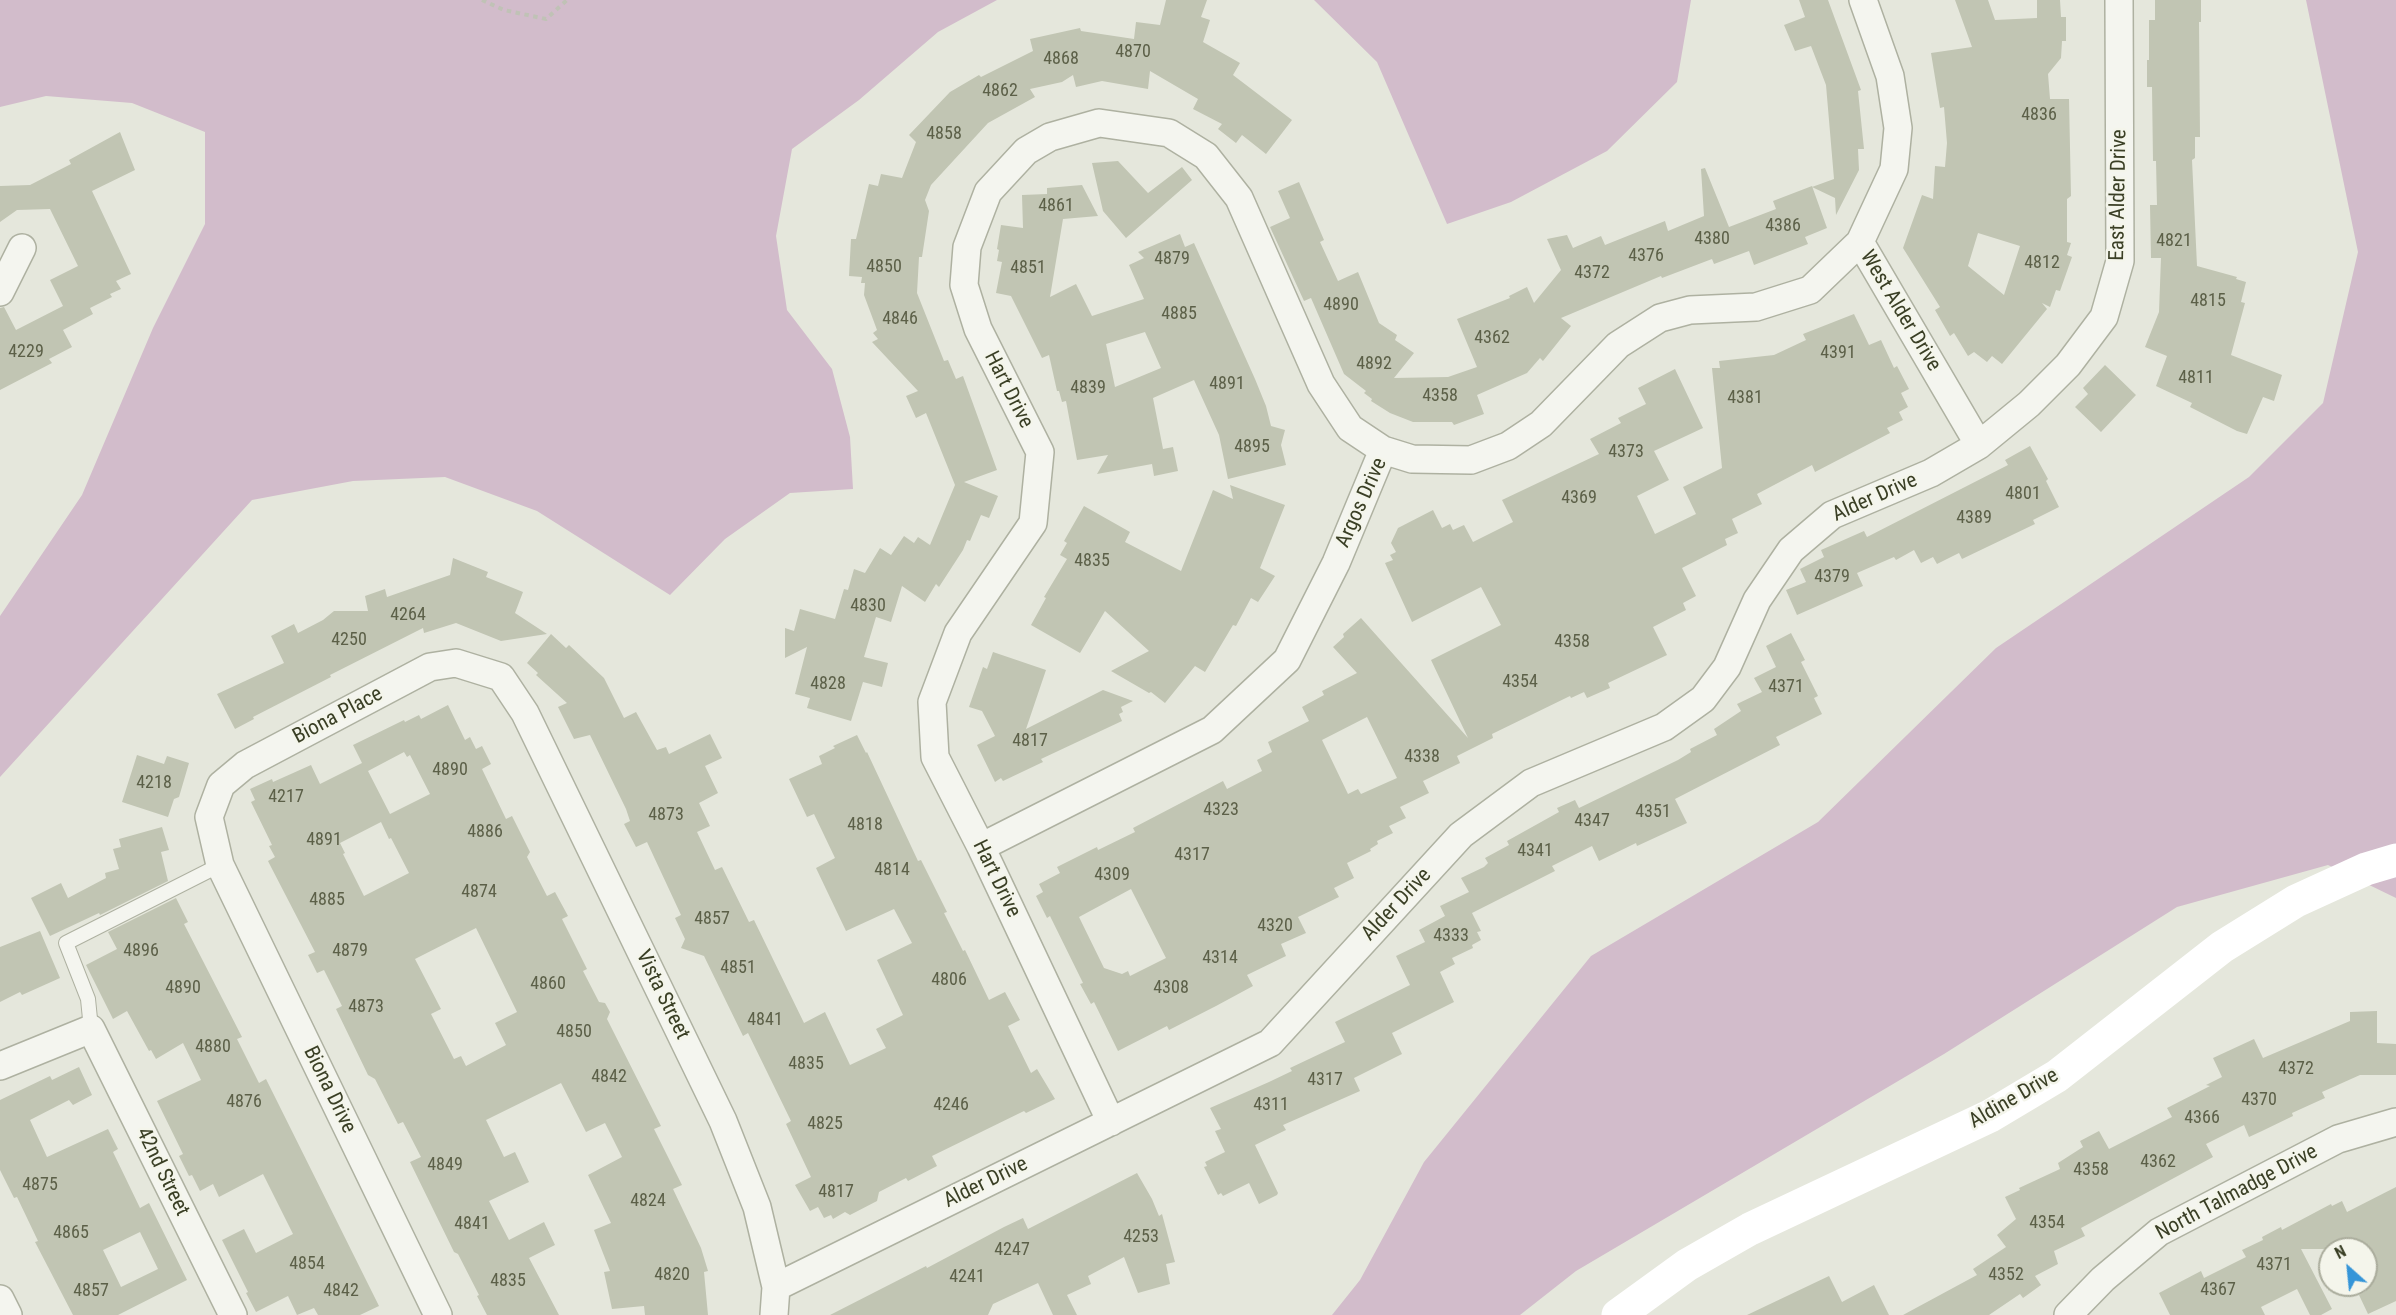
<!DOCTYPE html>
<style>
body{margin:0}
#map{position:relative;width:2396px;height:1315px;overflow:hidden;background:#e5e7dc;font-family:"Roboto Condensed",sans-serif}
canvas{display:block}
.north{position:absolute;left:2318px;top:1237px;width:60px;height:60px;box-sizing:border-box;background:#f4f5eb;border:2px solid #aaac9c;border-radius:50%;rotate:333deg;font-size:16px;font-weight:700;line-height:24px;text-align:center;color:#3a3f25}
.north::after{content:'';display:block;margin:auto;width:21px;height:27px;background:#3595d8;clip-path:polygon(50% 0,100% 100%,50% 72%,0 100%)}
</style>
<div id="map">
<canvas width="2396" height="1315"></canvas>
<div class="north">N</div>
</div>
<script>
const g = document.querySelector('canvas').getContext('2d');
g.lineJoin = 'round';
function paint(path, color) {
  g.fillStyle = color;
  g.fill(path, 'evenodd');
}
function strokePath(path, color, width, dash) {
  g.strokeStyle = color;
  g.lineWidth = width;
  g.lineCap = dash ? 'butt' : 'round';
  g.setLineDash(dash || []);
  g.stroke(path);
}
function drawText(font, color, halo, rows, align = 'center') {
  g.font = font + ' "Roboto Condensed",sans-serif';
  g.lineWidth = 5;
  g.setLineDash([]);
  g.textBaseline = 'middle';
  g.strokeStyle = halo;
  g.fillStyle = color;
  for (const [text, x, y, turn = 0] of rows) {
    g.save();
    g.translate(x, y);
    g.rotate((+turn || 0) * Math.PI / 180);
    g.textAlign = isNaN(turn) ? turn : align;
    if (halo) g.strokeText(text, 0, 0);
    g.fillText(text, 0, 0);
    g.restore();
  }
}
const green = new Path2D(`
 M0 0H997L938 32 859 100 792 149 776 236 787 310 832 369 850 437 853 489 790 493 725 539 670 595 537 511 445 477 353 481 252 500 0 777V616L82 495 153 328 205 224V132L132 103 46 96 0 107Z
 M1314 0H1691L1677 82 1607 151 1511 202 1447 224 1377 62Z
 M2306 0H2396V898L2328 865 2177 907 1944 1054 1576 1271 1520 1315H1332L1360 1280 1424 1162 1591 956 1818 822 1996 648 2249 477 2323 403 2358 252Z`);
const building = new Path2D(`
 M1166 0H1207L1201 17 1210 20 1203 42 1240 63 1233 75 1292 120 1266 154 1242 135 1236 143 1218 129 1222 124 1193 109 1198 99 1150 71 1148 89 1102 81 1076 87 1073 75 1062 82 1030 89 1035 97 988 123 931 185 925 200 929 211 922 257H919L917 293 944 361 948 360 956 379 963 376 997 470 964 482 998 496 989 518 981 515 970 541 967 540 963 550 939 587 936 584 925 602 902 586 891 622 876 617 864 657 888 663 882 687 863 682 851 721 807 708 810 698 795 694 807 647 785 658V628L794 631 800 609 835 619 844 589 848 590 854 569 865 573 880 548 891 555 904 536 914 543 918 537 930 545 955 485 926 413 916 418 906 396 918 391 872 342 878 339 873 333 877 330 864 295 865 283H861L862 277 849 276 851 239H856L869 184 878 186 881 174 902 178 916 142 909 135 950 92 979 75 981 77 1033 51 1030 39 1080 28 1081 31 1134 39 1136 22 1160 25Z
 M1799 0H1828L1861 90 1858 91 1864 149H1858L1859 170 1836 215 1835 198 1812 187 1834 179 1826 85 1811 46 1795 51 1784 25 1805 17Z
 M1955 0H1988L1995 20 2037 18V0H2060L2061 17H2066V41H2062L2061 58 2048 74 2050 99H2069L2071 196 2067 199V242L2071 243 2067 255 2072 257 2060 291 2056 290 2050 307 2042 303 2047 309 2002 364 1992 356 1987 362 1974 352 1968 356 1954 333 1950 336 1935 310 1940 307 1903 248 1922 195 1933 199 1935 166 1945 167 1947 143 1944 107 1940 108 1931 53 1972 47ZM1978 233 2020 246 2004 295 1968 266Z
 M2155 0H2201V22H2199L2200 137H2195V158L2192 160 2197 266 2237 277 2236 279 2246 282 2241 302 2245 303 2231 355 2282 375 2274 401 2263 397 2247 434 2237 431 2190 407 2192 403 2156 386 2167 356 2145 347 2159 312 2161 258H2151L2150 205H2157L2156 161H2153L2152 87H2147V60H2149V20H2155Z
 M120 132 135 170 92 191 131 274 116 281 121 289 110 294 112 297 90 308 93 314 63 330 72 347 49 359 52 363 0 390V308L4 307 16 330 63 306 50 280 78 266 50 209 17 210 0 222V186L30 185 71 164 69 160Z
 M1118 161 1148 193 1182 167 1192 180 1126 238 1103 211 1092 163Z
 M1705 168 1729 227 1776 209 1773 201 1812 186 1827 228 1805 237 1808 244 1754 265 1749 251 1714 264 1712 259 1662 278 1661 276 1561 318 1571 326 1543 361 1540 358 1527 373 1477 395 1484 414 1454 425 1452 422H1413L1390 413 1371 401 1372 399 1364 393 1366 391 1344 374 1311 298 1304 301 1270 227 1290 218 1278 191 1299 182 1324 240 1320 242 1338 281 1358 272 1379 323 1397 335 1395 340 1414 353 1394 378 1448 377 1477 367 1457 319 1510 298 1509 296 1527 287 1534 303 1561 270 1547 239 1567 235 1573 248 1601 236 1605 245 1665 221 1668 231 1704 216 1701 169Z
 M1082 185 1098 216 1063 219 1050 297 1076 284 1092 316 1144 299 1129 265 1144 258 1138 252 1180 234 1185 247 1194 243 1255 379 1266 406 1271 426 1285 430 1281 445 1286 465 1228 479 1219 435 1194 380 1153 398 1163 449 1173 447 1178 471 1154 476 1152 464 1097 474 1108 455 1077 460 1066 401 1062 402 1059 391H1057L1049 355 1042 358 1011 296 996 293 1002 262 997 261 999 250 997 249 1001 225 1023 228 1022 195 1047 194V188ZM1145 332 1161 368 1115 387 1106 344Z
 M1854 314 1869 345 1881 340 1894 368 1897 366 1909 389 1901 393 1908 407 1899 412 1903 420 1887 428 1890 433 1815 472 1812 465 1757 494 1762 504 1732 519 1738 533 1725 539 1727 545 1682 568 1696 596 1683 603 1686 610 1653 627 1667 655 1608 683 1610 688 1587 698 1584 692 1571 698 1570 696 1492 734 1493 738 1457 756 1460 763 1423 781 1429 793 1400 807 1406 818 1389 826 1393 833 1377 841 1378 844 1370 849 1371 851 1347 863 1354 878 1334 888 1339 897 1298 917 1306 933 1281 944 1286 956 1247 975 1253 986 1216 1006 1169 1030 1167 1026 1118 1051 1094 1002 1091 1004 1080 984 1083 983 1050 916 1047 918 1036 896 1043 892 1039 884 1060 873 1057 867 1097 847 1098 850 1135 832 1133 828 1223 781 1227 789 1262 771 1257 760 1272 752 1268 742 1309 721 1302 707 1324 695 1322 691 1357 673 1333 647 1344 637 1343 634 1361 618 1468 738 1431 660 1501 625 1481 587 1412 622 1385 563 1393 560 1390 555 1396 552 1391 543 1398 528 1433 510 1442 528 1450 524 1453 530 1464 525 1473 542 1513 522 1502 500 1599 454 1590 439 1621 423 1618 418 1646 404 1638 388 1675 369 1703 428 1654 451 1669 480 1637 496 1655 534 1696 514 1683 487 1722 468 1712 368H1720L1719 361 1774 355 1806 340 1803 334ZM1367 717 1397 778 1361 794 1358 789 1348 794 1322 740ZM1131 889 1166 958 1130 976 1128 971 1122 974 1104 968 1079 917Z
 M2105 365 2136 395 2101 432 2075 407 2088 394 2083 388Z
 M2030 446 2048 479 2046 481 2059 507 2033 520 2035 524 1962 559 1959 553 1937 564 1933 557 1921 563 1914 550 1896 560 1894 557 1857 573 1863 586 1797 615 1786 590 1806 582 1800 569 1824 557 1821 550 1864 531 1867 537 2008 465 2005 460Z
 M1230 485 1285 505 1260 568 1275 576 1258 602 1251 598 1236 626 1233 625 1205 672 1195 666 1165 703 1151 692 1149 693 1111 671 1149 651 1105 611 1080 653 1031 625 1046 598 1044 597 1067 559 1060 555 1067 543 1064 541 1084 506 1130 532 1125 542 1181 571 1213 490 1233 499Z
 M453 558 488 572 486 577 523 592 515 613 547 634 501 641 456 623 424 633 423 628 330 675 331 677 253 717 254 719 235 729 217 694 284 663 271 636 294 624 298 633 323 620 334 611H368L365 596 385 589 387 597 450 575Z
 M1791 633 1805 660 1801 662 1818 696 1814 698 1822 714 1776 737 1780 745 1675 799 1687 823 1637 846 1636 843 1599 861 1592 846 1552 866 1555 871 1472 913 1481 931 1477 932 1481 940 1472 945 1473 948 1452 958 1455 964 1440 972 1454 1002 1392 1033 1402 1054 1354 1078 1360 1091 1283 1125 1286 1130 1255 1145 1278 1193 1277 1195 1259 1204 1249 1183 1223 1196 1221 1193 1218 1195 1204 1167 1207 1166 1205 1162 1225 1152 1215 1131 1221 1129 1210 1108 1269 1082 1292 1071 1290 1068 1345 1042 1335 1022 1410 985 1396 956 1425 942 1419 930 1445 916 1440 906 1469 892 1461 878 1484 867 1488 863 1485 858 1509 845 1507 841 1559 812 1557 808 1575 800 1579 808 1678 760 1691 752 1690 749 1717 735 1714 729 1741 711 1737 704 1762 692 1754 678 1776 667 1766 646Z
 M551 634 566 648 569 645 604 678 624 718 636 712 657 750 666 747 669 754 710 734 722 758 705 766 718 793 699 803 710 826 697 832 715 870 722 867 749 922 754 920 804 1023 825 1012 850 1065 886 1048 876 1029 903 1015 877 960 912 943 894 909 846 931 816 868 835 858 814 814 807 817 789 779 822 764 819 756 835 748 833 746 857 735 866 753 867 752 918 861 921 860 947 912 944 913 963 951 965 950 989 1000 1005 992 1020 1020 1008 1026 1031 1073 1037 1069 1055 1099 1026 1113 1024 1111 932 1156 937 1166 908 1181 906 1178 879 1192 877 1201 850 1215 845 1212 833 1219 831 1215 824 1218 818 1207 810 1211 795 1185 811 1177 786 1124 791 1121 748 1033 743 1036 704 956 681 948 685 939 675 918 681 915 647 842 636 847 624 824 630 821 626 809 590 735 574 739 558 707 567 703 536 675 538 673 527 663Z
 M993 652 1046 670 1026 729 1103 690 1133 701 1121 707 1123 712 1119 714 1122 721 1041 759 1043 762 1003 781 1001 778 995 782 977 745 995 736 982 711 969 707 983 667 987 669Z
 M448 705 465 740 470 737 476 749 482 746 491 764 482 769 506 819 512 816 530 852 527 857 547 896 555 892 568 916 562 919 587 969 583 971 599 1002 605 1003 610 1012 607 1019 661 1126 654 1129 682 1185 673 1189 701 1248 708 1271 704 1272 708 1315H645L644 1306 612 1309 604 1272 610 1271 594 1230 611 1223 588 1175 622 1157 605 1123 586 1132 561 1083 486 1120 504 1157 515 1152 529 1182 489 1201 509 1240 544 1222 555 1245 529 1258 559 1315H487L477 1296 479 1295 458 1254 454 1252 410 1162 421 1157 403 1122 398 1124 375 1079 368 1075 336 1009 342 1006 324 970 317 973 308 955 315 952 270 865 268 861 275 857 269 846 272 845 251 802 255 800 250 789 272 779 273 782 311 765 320 784 362 763 353 745 404 720 405 722 419 715 421 719ZM404 752 407 757 410 755 430 794 390 814 368 771ZM381 822 389 839 391 838 409 873 364 896 343 854 345 853 340 843ZM476 928 517 1012 495 1023 506 1045 466 1066 461 1056 454 1059 431 1014 441 1009 415 959Z
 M137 755 164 764 167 756 189 763 179 797 174 799 168 817 122 802Z
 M162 827 169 850 161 852 168 881 100 915 99 913 50 936 31 898 61 883 68 898 106 878 105 873 119 869 113 849 121 847 119 839Z
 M176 898 188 922 184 924 242 1037 237 1039 259 1083 266 1079 379 1306 360 1315H318L314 1308 297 1315 288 1296 256 1312 246 1293 248 1292 222 1240 244 1229 256 1253 293 1234 263 1174 219 1197 213 1184 200 1191 192 1175 189 1176 179 1156 183 1154 157 1101 201 1080 183 1043 156 1059 151 1050 149 1051 127 1011 113 1019 86 965 117 949 108 932Z
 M40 931 60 978 22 995 20 992 0 1002V947Z
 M2377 1011V1043L2396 1044V1075H2360L2322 1092 2325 1098 2292 1113 2293 1116 2262 1131 2249 1137 2244 1125 2206 1144 2213 1157 2081 1228 2085 1236 2054 1251 2058 1264 2035 1276 2041 1285 2023 1298 2020 1294 1989 1315H1903L1977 1275 1973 1269 2006 1247 1997 1235 2016 1219 2005 1197 2020 1190 2019 1188 2060 1169 2058 1163 2083 1147 2080 1141 2099 1131 2109 1149 2172 1117 2167 1108 2210 1086 2206 1085 2222 1077 2213 1058 2254 1039 2263 1058 2350 1021V1012Z
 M79 1067 92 1095 73 1105 69 1100 30 1120 47 1157 108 1129 118 1149 113 1152 140 1208 149 1203 187 1280 118 1315H73L35 1242 38 1241 17 1197 14 1198 0 1170V1100L50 1076 52 1080ZM140 1232 158 1269 121 1287 103 1250Z
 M1137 1173 1152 1199 1159 1216 1162 1214 1175 1262 1166 1264 1170 1284 1138 1293 1124 1257 1088 1276 1091 1284 1067 1295 1077 1315H1053L1038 1283 993 1304 988 1315H830L926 1266 927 1268 1004 1227 1023 1218 1028 1229Z
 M2396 1187V1301L2368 1314 2359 1295 2366 1291V1249H2301L2332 1309 2321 1315H2310L2297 1289 2261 1307 2265 1315H2170L2159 1293 2201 1271 2204 1278 2246 1257 2242 1250 2263 1240 2262 1237 2281 1227 2282 1230 2331 1204 2332 1206 2342 1201 2347 1212Z
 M1829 1276 1842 1302 1874 1285 1889 1315H1747Z`);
const path = new Path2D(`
 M482 0 504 10 546 19 567 0`);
const lane = new Path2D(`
 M91 1029 88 999 66 943 220 865`);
const street = new Path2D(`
 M1863 0 1890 76 1898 128 1894 169 1860 242 1979 445
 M0 292 22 248
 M981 847 1212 730 1287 660 1336 563 1383 450 1412 459 1471 460 1508 446 1541 424 1618 345 1660 318 1690 310 1756 307 1810 290 1860 242
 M0 1066 91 1029 233 1315
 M1111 1122 981 847 935 757 932 702 958 633 1033 523 1040 452 978 329 964 285 967 247 988 192 1026 151 1050 137 1099 123 1169 133 1206 156 1239 198 1321 384 1350 428 1383 450
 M0 1299 8 1315
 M438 1315 220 865 209 817 221 785 245 765 430 667 456 663 501 677 525 713 723 1121 757 1207 776 1287
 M774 1315 776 1287 1270 1043 1461 835 1531 783 1664 727 1703 699 1727 667 1757 600 1791 550 1832 515 1931 473 1979 445 2029 404 2068 365 2104 317 2120 261 2119 0
 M2068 1315 2103 1279 2159 1232 2338 1139 2396 1122`);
const secondary = new Path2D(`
 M1618 1315 1687 1265 1750 1229 1990 1116 2057 1076 2222 947 2296 901 2366 869 2396 860`);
const numberNames = [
 ["4870",1133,52],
 ["4868",1061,59],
 ["4862",1000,91],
 ["4836",2039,115],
 ["4858",944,134],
 ["4861",1056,206],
 ["4386",1783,226],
 ["4380",1712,239],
 ["4821",2174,241],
 ["4376",1646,256],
 ["4879",1172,259],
 ["4812",2042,263],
 ["4850",884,267],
 ["4851",1028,268],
 ["4372",1592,273],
 ["4815",2208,301],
 ["4890",1341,305],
 ["4885",1179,314],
 ["4846",900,319],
 ["4362",1492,338],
 ["4229",26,352],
 ["4391",1838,353],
 ["4892",1374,364],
 ["4811",2196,378],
 ["4891",1227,384],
 ["4839",1088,388],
 ["4358",1440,396],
 ["4381",1745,398],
 ["4895",1252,447],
 ["4373",1626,452],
 ["4801",2023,494],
 ["4369",1579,498],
 ["4389",1974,518],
 ["4835",1092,561],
 ["4379",1832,577],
 ["4830",868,606],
 ["4264",408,615],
 ["4250",349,640],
 ["4358",1572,642],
 ["4354",1520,682],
 ["4828",828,684],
 ["4371",1786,687],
 ["4817",1030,741],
 ["4338",1422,757],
 ["4890",450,770],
 ["4218",154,783],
 ["4217",286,797],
 ["4323",1221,810],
 ["4351",1653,812],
 ["4873",666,815],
 ["4347",1592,821],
 ["4818",865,825],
 ["4886",485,832],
 ["4891",324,840],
 ["4341",1535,851],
 ["4317",1192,855],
 ["4814",892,870],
 ["4309",1112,875],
 ["4874",479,892],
 ["4885",327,900],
 ["4857",712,919],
 ["4320",1275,926],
 ["4333",1451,936],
 ["4896",141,951],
 ["4879",350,951],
 ["4314",1220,958],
 ["4851",738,968],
 ["4806",949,980],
 ["4860",548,984],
 ["4890",183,988],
 ["4308",1171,988],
 ["4873",366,1007],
 ["4841",765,1020],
 ["4850",574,1032],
 ["4880",213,1047],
 ["4835",806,1064],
 ["4372",2296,1069],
 ["4842",609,1077],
 ["4317",1325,1080],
 ["4370",2259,1100],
 ["4876",244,1102],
 ["4246",951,1105],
 ["4311",1271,1105],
 ["4366",2202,1118],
 ["4825",825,1124],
 ["4362",2158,1162],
 ["4849",445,1165],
 ["4358",2091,1170],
 ["4875",40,1185],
 ["4817",836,1192],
 ["4824",648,1201],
 ["4354",2047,1223],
 ["4841",472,1224],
 ["4865",71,1233],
 ["4253",1141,1237],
 ["4247",1012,1250],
 ["4854",307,1264],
 ["4371",2274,1265],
 ["4820",672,1275],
 ["4352",2006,1275],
 ["4241",967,1277],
 ["4835",508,1281],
 ["4367",2218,1290],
 ["4857",91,1291],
 ["4842",341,1291]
];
const streetNames = [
 ["East Alder Drive",2119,195,-89],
 ["West Alder Drive",1900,311,59],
 ["Hart Drive",1008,390,63],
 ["Alder Drive",1875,498,-24],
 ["Argos Drive",1362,503,-66],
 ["Biona Place",338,716,-28],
 ["Hart Drive",996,879,64],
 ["Alder Drive",1397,905,-47],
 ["Vista Street",662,995,64],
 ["Biona Drive",329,1090,64],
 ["Aldine Drive",2014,1099,-30],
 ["42nd Street",162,1172,64],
 ["Alder Drive",986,1183,-26],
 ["North Talmadge Drive",2237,1193,-28]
];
paint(green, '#d2bccb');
paint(building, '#c1c5b3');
strokePath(lane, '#aeb1a1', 16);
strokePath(street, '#aeb1a1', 30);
strokePath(path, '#c0c2b6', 4, [4.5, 4.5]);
strokePath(lane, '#f4f5ef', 14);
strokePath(street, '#f4f5ef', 27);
strokePath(secondary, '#fff', 33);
drawText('18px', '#5c6048', null, numberNames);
drawText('21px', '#3a3f25', '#f4f5eb', streetNames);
</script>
